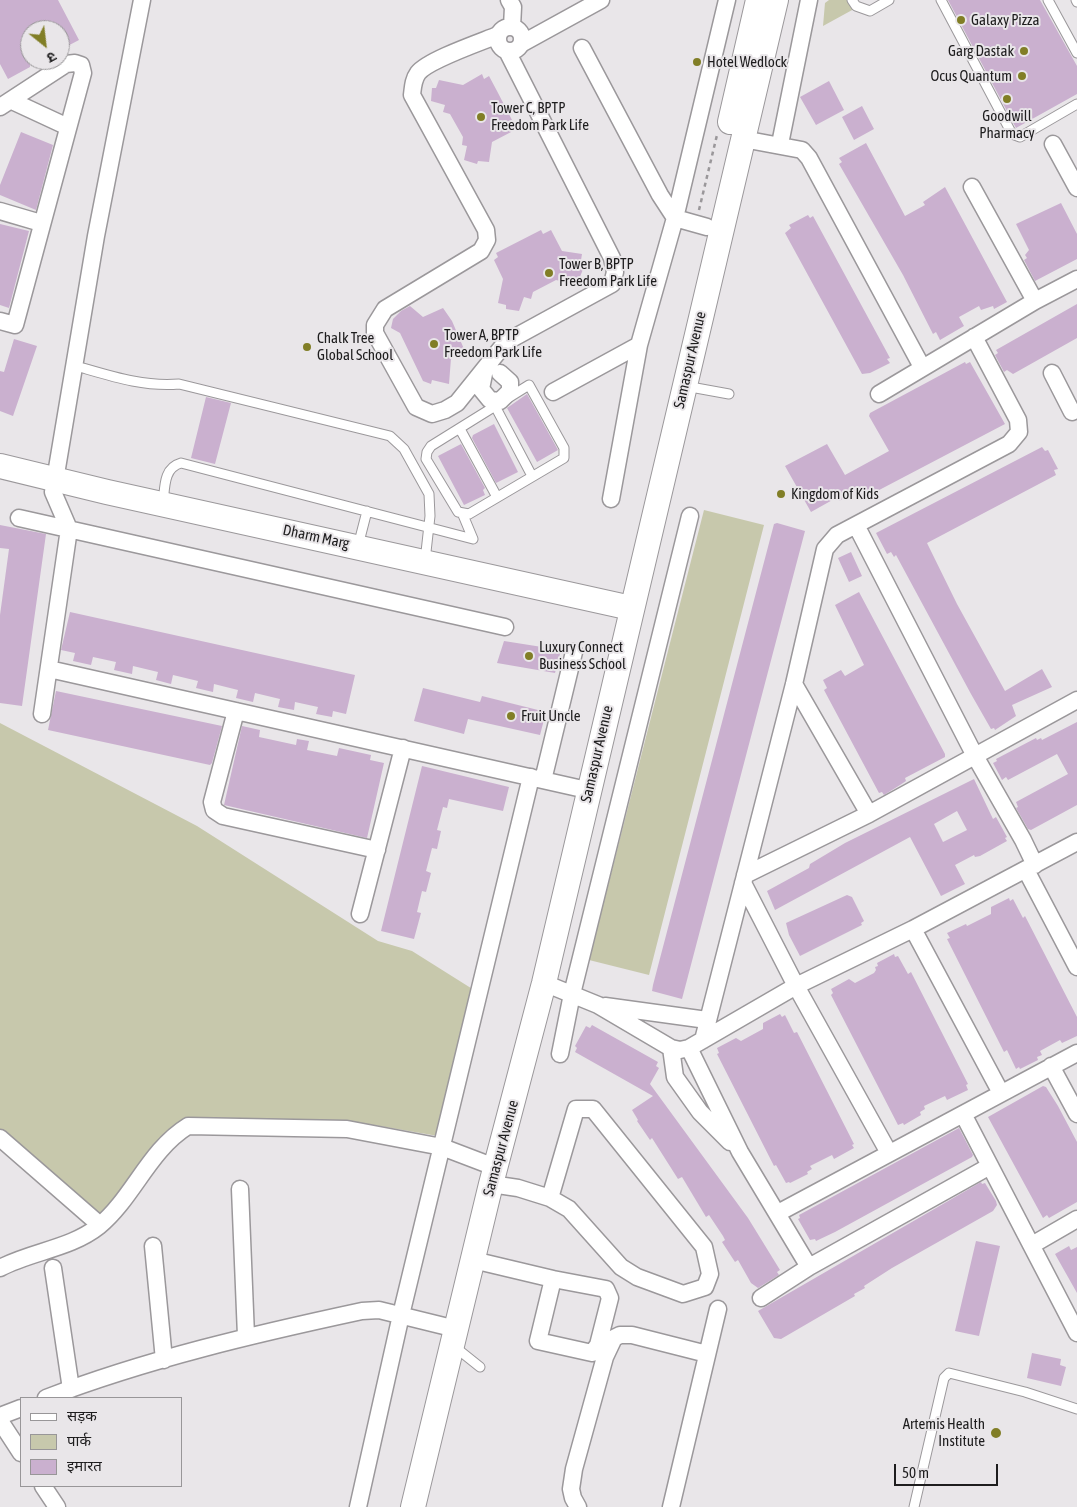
<!DOCTYPE html>
<meta charset="utf-8">
<style>
body{margin:0}
#map{position:relative;width:1077px;height:1507px;overflow:hidden;background:#e9e6e9;font-family:"Asap Condensed","Noto Sans Devanagari",sans-serif}
canvas{display:block}
.legend{position:absolute;left:20px;top:1397px;width:162px;height:90px;box-sizing:border-box;background:#e9e6e9;border:1px solid #989698;margin:0;padding:6px 9px;list-style:none;font-size:15px;color:#1e1d1e}
.legend li{display:flex;align-items:center;gap:10px;height:25px}
.legend b{width:25px;border:1px solid #989698}
.north{position:absolute;left:20px;top:20px;width:50px;height:50px;box-sizing:border-box;background:#e9e6e9;border:1px solid #989698;border-radius:50%;rotate:151deg;font-size:14px;font-weight:700;line-height:20px;text-align:center;color:#1e1d1e}
.north::after{content:'';display:block;margin:auto;width:18px;height:22px;background:#817e26;clip-path:polygon(50% 0,100% 100%,50% 72%,0 100%)}
.scale{position:absolute;left:894px;top:1464px;width:104px;height:22px;box-sizing:border-box;border:2px solid #1e1d1e;border-top:0;padding-left:6px;font-size:15px;line-height:18px;white-space:nowrap;color:#1e1d1e;-webkit-text-stroke:4px #e9e6e9;paint-order:stroke}
</style>
<div id="map">
<canvas width="1077" height="1507"></canvas>
<ul class="legend">
<li><b style="height:6px;background:#fff"></b>सड़क</li>
<li><b style="height:14px;background:#c7c8ac"></b>पार्क</li>
<li><b style="height:14px;background:#cab0cf"></b>इमारत</li>
</ul>
<div class="north">उ</div>
<div class="scale">50 m</div>
</div>
<script>
const g = document.querySelector('canvas').getContext('2d');
g.lineJoin = 'round';
function paint(path, color) {
  g.fillStyle = color;
  g.fill(path, 'evenodd');
}
function strokePath(path, color, width, dash) {
  g.strokeStyle = color;
  g.lineWidth = width;
  g.lineCap = dash ? 'butt' : 'round';
  g.setLineDash(dash || []);
  g.stroke(path);
}
function drawText(font, color, halo, rows, align = 'center') {
  g.font = font + ' "Asap Condensed",sans-serif';
  g.lineWidth = 4;
  g.setLineDash([]);
  g.textBaseline = 'middle';
  g.strokeStyle = halo;
  g.fillStyle = color;
  for (const [text, x, y, turn = 0] of rows) {
    g.save();
    g.translate(x, y);
    g.rotate((+turn || 0) * Math.PI / 180);
    g.textAlign = isNaN(turn) ? turn : align;
    if (halo) g.strokeText(text, 0, 0);
    g.fillText(text, 0, 0);
    g.restore();
  }
}
const green = new Path2D(`
 M829 0H849L854 9 823 26 825 3Z
 M704 510 764 525 649 975 589 960Z
 M0 723 197 826 378 941 412 951 474 990 438 1136 374 1125 190 1121 101 1217 0 1131Z`);
const building = new Path2D(`
 M0 0H58L79 40 60 50V30H30V67L8 79 0 64Z
 M948 0H1040L1077 66V94L1016 128Z
 M482 74 484 79 489 76 497 91 512 120 508 122 513 131 492 142 489 162 478 161 477 164 464 160 467 146 462 145 463 137 450 114 443 112 445 105 431 101 432 88H436L439 80 463 85Z
 M829 81 844 110 816 125 800 97Z
 M862 106 874 129 854 140 842 117Z
 M21 132 53 145 36 210 0 195V185Z
 M866 143 905 216 925 205 923 202 945 187 1007 302 994 309 993 306 981 310 979 306 959 317 964 326 940 340 936 332 933 334 903 275 839 164 842 162 839 158Z
 M1061 203 1077 234V259L1035 281 1024 260 1027 258 1025 255 1029 250 1016 224Z
 M808 215 810 218 813 216 890 358 887 359 890 363 870 373 862 374 785 233 791 228 789 225Z
 M0 224 29 231 9 308 0 305Z
 M541 230 543 234 551 230 562 251 582 254 580 266 584 267 579 279 565 277 564 282 556 280 533 292 531 299 524 297 519 311 506 309V305L498 303 503 279 494 260 498 257 496 253Z
 M1077 304V338L1013 374 1007 370 1004 372 995 355 998 353 996 350Z
 M410 306 423 317 443 308 452 321 464 349 451 358 449 384 432 380 431 384 423 381 400 333 391 328 393 319 401 311Z
 M14 339 37 346 13 416 0 411V371L4 372Z
 M965 362 966 364 970 362 1005 424 862 499 858 491 839 501 836 498 811 512 785 466 827 444 845 475 889 451 869 416 870 413Z
 M527 394 558 450 537 462 507 408Z
 M206 397 231 403 215 464 191 458Z
 M494 424 518 472 496 483 472 438 473 435Z
 M461 444 485 488 483 490 485 495 464 505 438 456Z
 M1042 447 1045 451 1048 450 1058 469 1054 470 1056 475 927 543 957 604 1005 691 1042 669 1052 687 1012 705 1016 716 995 730 994 728 991 729 971 694 896 555 894 557 891 552 887 554 876 533Z
 M777 523 805 531 682 999 652 991 653 985 774 524Z
 M0 525 46 534 22 706 0 703V615L9 549 0 548Z
 M851 552 862 576 849 582 838 558Z
 M859 592 945 754V757L905 778 906 781 900 785 884 795 882 792 879 793 824 690 827 688 823 680 841 670 845 676 864 665 835 605Z
 M70 612 355 675 346 714 333 711 332 717 316 714 318 707 295 702 294 710 278 707 280 699 255 693 253 702 236 698 238 690 214 684 213 692 196 688 198 681 173 675 171 684 156 680 158 672 133 666 132 674 114 670 116 662 93 657 91 665 73 661 75 653 61 650Z
 M504 641 561 650 555 673 497 663Z
 M423 688 480 702 482 696 546 712 540 735 468 719 464 734 414 721Z
 M56 691 222 726 212 763 210 765 48 730Z
 M1077 722V805L1031 830 1028 829 1016 808 1018 807 1016 802 1068 774 1057 754 1008 780 1006 777 1002 780 993 763 997 761 996 759 1036 738 1037 740 1041 738 1042 740Z
 M242 726 260 730 259 737 296 745 297 739 309 741 307 750 337 756 339 748 371 755 370 760 384 763 367 838 224 805Z
 M422 766 509 787 503 811 449 799 447 808 443 807 437 830 441 831 437 849 432 848 426 871 431 873 426 892 422 891 417 912 421 913 414 939 381 931Z
 M974 779 993 819 996 817 1007 837 1005 838 1007 841 980 856 975 857 974 855 955 865 965 884 941 896 910 837 775 910 767 891 809 868 810 864 845 843ZM957 811 967 830 943 842 934 824Z
 M847 895 852 897 864 921 861 923 862 925 800 956 789 935 786 923Z
 M1009 898 1010 901 1013 899 1023 918 1025 916 1077 1017V1036L1062 1043 1060 1040 1040 1051 1042 1055 1037 1057 1038 1060 1020 1069 1019 1067 1016 1069 1007 1050 1004 1052 947 939 950 938 947 933 966 924 967 926 991 914V907Z
 M894 954 895 957 898 956 908 974 911 972 968 1084 966 1085 968 1090 947 1100 945 1096 924 1106 925 1109 920 1112 921 1115 904 1125 903 1123 898 1125 831 995 833 993 831 989 849 979 855 983 874 973 876 970 875 967 878 966 877 963Z
 M780 1014 782 1017 785 1015 794 1033 797 1032 854 1144 852 1145 854 1148 834 1159 832 1155 810 1166 812 1169 807 1172 808 1174 790 1183 789 1182 786 1183 776 1165 774 1166 717 1054 719 1053 717 1048 736 1038 741 1041 763 1029V1023Z
 M592 1025 658 1062 656 1066 659 1068 650 1084 748 1218 780 1270 777 1272 779 1275 758 1288 751 1283 738 1260 735 1262 722 1242 725 1240 723 1236 709 1215 706 1217 682 1177 678 1179 652 1138 650 1140 637 1121 638 1120 632 1110 653 1096 575 1052 577 1048 575 1046 586 1026 590 1028Z
 M1043 1086 1046 1087 1058 1106 1077 1142V1202L1049 1218 1047 1215 1043 1218 988 1117Z
 M959 1128 973 1155 972 1157 835 1232 816 1241 815 1239 810 1240 798 1219 800 1218 799 1215Z
 M981 1182 982 1184 985 1183 996 1201 997 1205 993 1211 892 1268 864 1286 865 1288 854 1294 855 1296 781 1339 774 1338 758 1311Z
 M976 1241 1000 1246 979 1336 955 1331Z
 M1069 1246 1071 1250 1077 1247V1293L1055 1254Z
 M1032 1353 1061 1359 1060 1365 1066 1367 1061 1386 1027 1378Z`);
const path = new Path2D(`
 M699 210 717 135`);
const service = new Path2D(`
 M852 0 856 6 870 11 889 0
 M941 0 1012 134 1020 137 1077 104
 M1048 0 1077 53
 M1076 0 1077 2
 M76 366C111 376 143 387 179 384L390 436 404 449 429 494 430 516 425 561
 M529 385 564 448V458L469 514 458 512 426 459 427 452 431 446Z
 M685 386 729 394
 M495 406 532 476
 M460 429 497 497
 M163 504C165 488 163 468 181 463L473 539 463 515
 M358 546 367 511
 M455 1347 480 1367
 M914 1507 944 1378 949 1373 1025 1392 1077 1409`);
const minor = new Path2D(`
 M509 0 513 7 512 27
 M498 39a12 12 0 1 1 24 0a12 12 0 1 1-24 0Z
 M498 35C481 42 428 60 418 73 413 80 413 87 412 95L486 230 487 240 481 251 385 309 375 325V333L416 407 432 414 445 410 457 403 506 342 612 284 615 272 612 258 507 51
 M521 44 601 0
 M582 48 660 195 675 218 707 227
 M12 101 68 127
 M0 107 66 64 75 63 81 65 83 73 15 325 0 321
 M743 139 802 150 809 158 922 367
 M780 144 809 0
 M1053 144 1077 188
 M972 187 1035 301
 M0 211 41 223
 M485 369 481 389 490 400 500 401 510 391V382L500 373
 M1052 373 1072 412
 M553 392 639 345
 M879 394 1035 301 1077 279
 M611 499 639 345 675 218 727 0
 M19 518 505 627
 M856 525 975 756 1023 840 1035 865
 M49 669 578 788
 M794 684 869 814
 M236 711 212 802 214 810 223 816 377 850
 M42 714 69 529 53 492 96 236 142 0
 M543 780 574 652
 M1026 870 1077 967
 M745 875 869 814 1077 700
 M743 883 796 986 889 1153
 M360 914 403 748
 M913 929 1001 1093
 M544 983 598 1005 671 1048 680 1050 689 1048 796 986 913 929 1077 842
 M605 1006 707 1020
 M703 1040 794 684 825 549 837 535 1009 444 1019 432 1018 420 974 337
 M671 1048 675 1077 700 1112 730 1142
 M689 1048 740 1152 809 1267
 M560 1054 572 994 690 516
 M1051 1066 1077 1114
 M963 1114 1077 1333
 M0 1138 100 1225
 M491 1184 518 1188 550 1198 569 1209 621 1267 637 1277 683 1294 705 1287 710 1274 704 1247 593 1109H576L550 1198
 M240 1189 246 1336
 M778 1213 1077 1053
 M1032 1245 1077 1219
 M153 1246 164 1360
 M473 1260 553 1279 538 1341 592 1353 598 1345 610 1298 606 1289 553 1279
 M0 1268C32 1251 70 1249 99 1226 133 1198 149 1150 188 1126L347 1129 442 1147 484 1163
 M53 1268 71 1389
 M761 1298 809 1267 990 1166
 M46 1398C148 1359 255 1334 362 1311L379 1310 444 1326
 M0 1416 21 1408
 M0 1421 21 1453
 M43 1486 57 1507
 M358 1507 401 1315 531 777
 M578 1507 573 1498 571 1489 574 1469 605 1357 614 1338 620 1335H632L707 1354
 M671 1507 718 1309`);
const secondary = new Path2D(`
 M730 122 758 0
 M0 466 107 492 631 608
 M413 1507 491 1184 544 983 776 0`);
const markers = [
 [961,20,5,"#817e26"],
 [1024,51,5,"#817e26"],
 [697,62,5,"#817e26"],
 [1022,76,5,"#817e26"],
 [1007,99,5,"#817e26"],
 [481,117,5,"#817e26"],
 [549,273,5,"#817e26"],
 [434,344,5,"#817e26"],
 [307,347,5,"#817e26"],
 [781,494,5,"#817e26"],
 [529,656,5,"#817e26"],
 [511,716,5,"#817e26"],
 [996,1433,6,"#817e26"]
];
const poiNames = [
 ["Galaxy Pizza",971,20],
 ["Garg Dastak",1014,51,"right"],
 ["Hotel Wedlock",707,62],
 ["Ocus Quantum",1012,76,"right"],
 ["Tower C, BPTP",491,108],
 ["Freedom Park Life",491,125],
 ["Goodwill",1007,116,"center"],
 ["Pharmacy",1007,133,"center"],
 ["Tower B, BPTP",559,264],
 ["Freedom Park Life",559,281],
 ["Tower A, BPTP",444,335],
 ["Freedom Park Life",444,352],
 ["Chalk Tree",317,338],
 ["Global School",317,355],
 ["Kingdom of Kids",791,494],
 ["Luxury Connect",539,647],
 ["Business School",539,664],
 ["Fruit Uncle",521,716],
 ["Artemis Health",985,1424,"right"],
 ["Institute",985,1441,"right"]
];
const streetNames = [
 ["Samaspur Avenue",690,360,-77],
 ["Dharm Marg",316,537,12],
 ["Samaspur Avenue",597,754,-77],
 ["Samaspur Avenue",501,1148,-75]
];
paint(green, '#c7c8ac');
paint(building, '#cab0cf');
strokePath(service, '#9b989b', 11);
strokePath(minor, '#9b989b', 19);
strokePath(secondary, '#9b989b', 26);
strokePath(path, '#9a979a', 2.5, [4, 4]);
strokePath(service, '#fff', 9);
strokePath(minor, '#fff', 16);
strokePath(secondary, '#fff', 24);
for (const [x, y, r, color] of markers) {
  const dot = new Path2D();
  dot.arc(x, y, r, 0, 2 * Math.PI);
  g.fillStyle = color;
  g.fill(dot);
  strokePath(dot, '#e9e6e9', 2);
}
drawText('15px', '#1e1d1e', '#e9e6e9', poiNames, 'left');
drawText('15px', '#1e1d1e', '#e9e6e9', streetNames);
</script>
